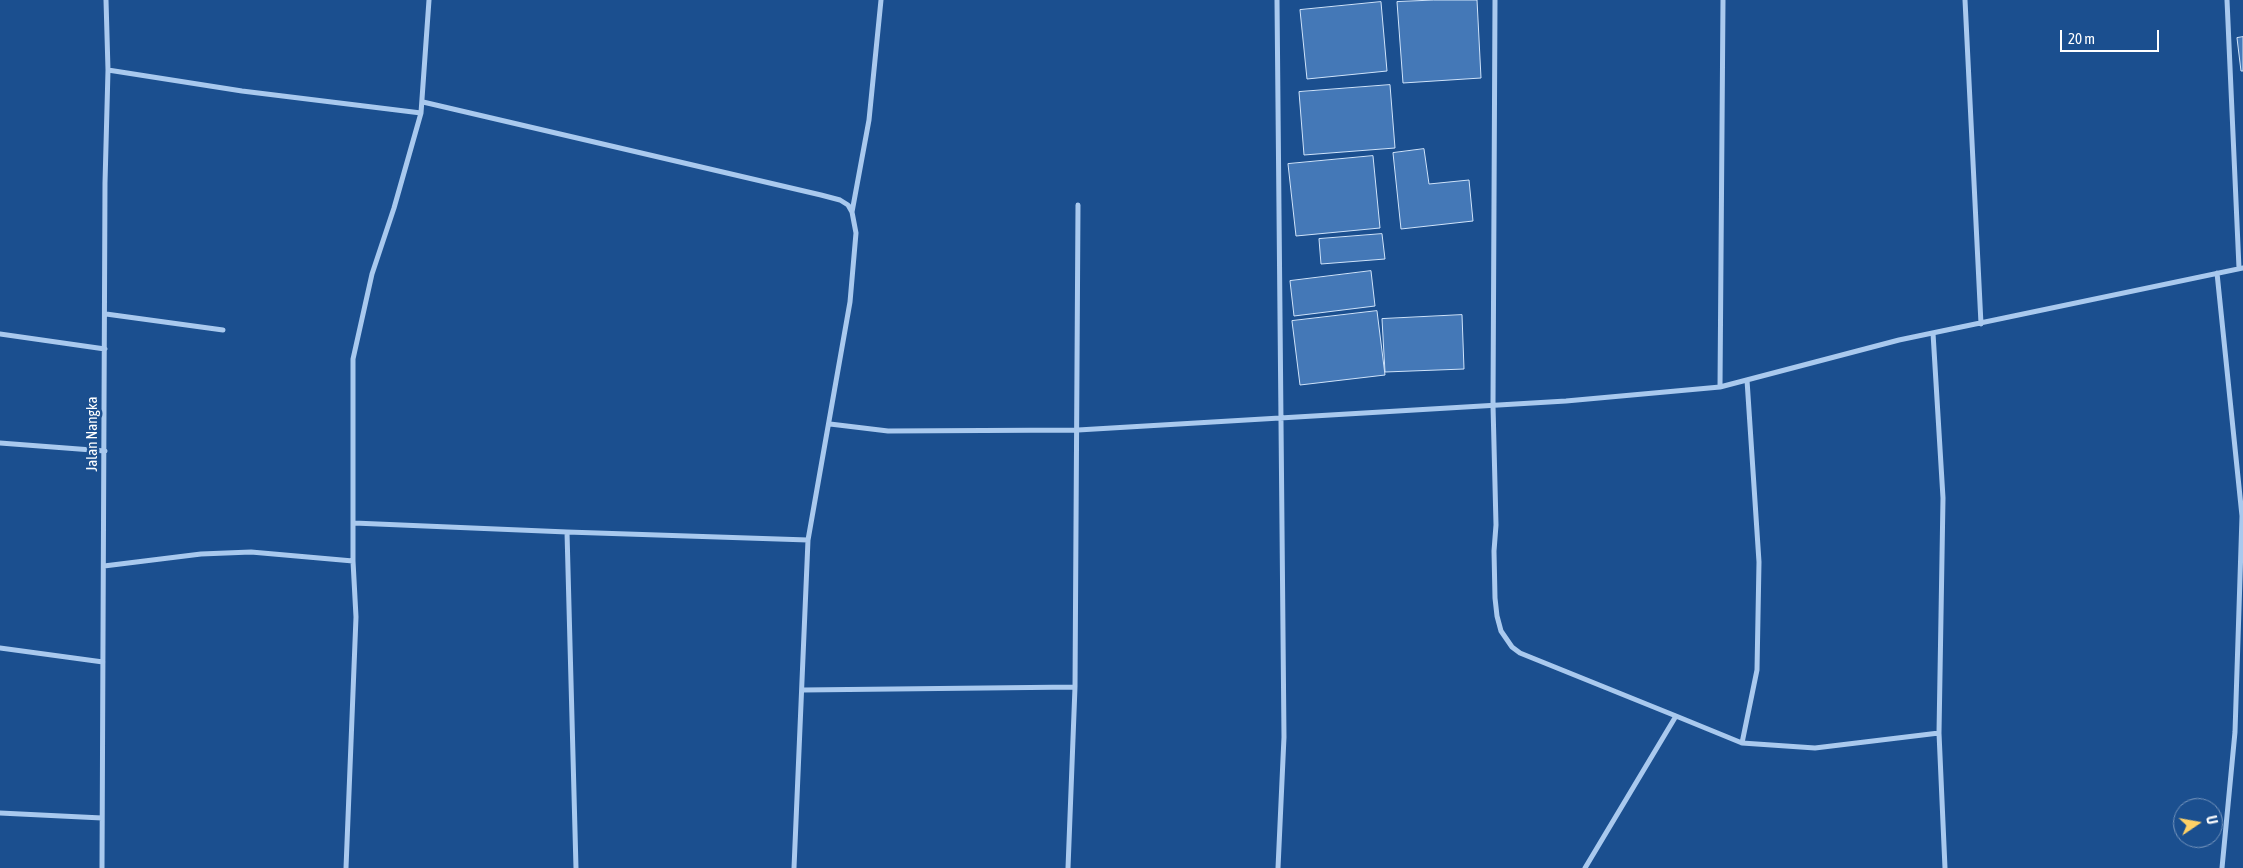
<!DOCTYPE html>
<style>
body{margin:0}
#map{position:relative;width:2243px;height:868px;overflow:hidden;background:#1b4f8f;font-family:"Asap Condensed",sans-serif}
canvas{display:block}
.north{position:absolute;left:2173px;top:798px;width:50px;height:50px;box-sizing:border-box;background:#1b4f8f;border:1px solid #7695bc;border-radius:50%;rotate:78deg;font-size:14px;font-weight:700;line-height:20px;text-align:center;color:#fff}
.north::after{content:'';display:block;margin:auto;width:18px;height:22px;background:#ffd166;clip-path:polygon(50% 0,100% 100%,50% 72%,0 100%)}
.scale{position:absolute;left:2060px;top:30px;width:99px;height:22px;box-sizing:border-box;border:2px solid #fff;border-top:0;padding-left:6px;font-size:15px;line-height:18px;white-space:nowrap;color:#fff;-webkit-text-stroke:4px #1b4f8f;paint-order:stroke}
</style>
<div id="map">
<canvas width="2243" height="868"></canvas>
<div class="north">U</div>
<div class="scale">20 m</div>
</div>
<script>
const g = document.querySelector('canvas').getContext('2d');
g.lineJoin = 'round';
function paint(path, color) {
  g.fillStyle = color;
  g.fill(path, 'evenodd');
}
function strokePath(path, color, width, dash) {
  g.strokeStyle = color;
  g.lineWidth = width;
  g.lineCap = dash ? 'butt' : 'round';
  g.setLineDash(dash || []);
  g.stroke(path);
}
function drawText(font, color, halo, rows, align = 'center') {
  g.font = font + ' "Asap Condensed",sans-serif';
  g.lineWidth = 5;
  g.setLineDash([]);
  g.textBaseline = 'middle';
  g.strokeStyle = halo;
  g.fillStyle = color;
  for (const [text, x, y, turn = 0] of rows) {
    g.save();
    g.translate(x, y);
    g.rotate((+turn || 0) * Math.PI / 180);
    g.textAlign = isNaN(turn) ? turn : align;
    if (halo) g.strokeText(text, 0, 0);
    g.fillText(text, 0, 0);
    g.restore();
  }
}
const building = new Path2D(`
 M1434 0H1477L1481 78 1403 83 1397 2Z
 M1381 2 1387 71 1307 79 1300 10Z
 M2243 37V71H2241L2237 38Z
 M1390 85 1395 148 1304 155 1299 92Z
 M1424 149 1429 184 1469 180 1473 221 1401 229 1393 153Z
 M1373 156 1380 228 1296 236 1288 164Z
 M1382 234 1385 259 1321 264 1319 239Z
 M1371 271 1375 306 1294 316 1290 281Z
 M1377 311 1385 375 1300 385 1292 321Z
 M1462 315 1464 369 1385 372 1382 319Z`);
const street = new Path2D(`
 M1277 0 1284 737 1278 868
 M1495 0 1493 405 1496 525 1494 551 1495 598 1497 616 1501 631 1512 647 1520 653 1676 716
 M1965 0 1981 324
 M2227 0 2239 268
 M108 70 242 91 421 113
 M423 102 821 195 840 200 848 205 852 212 856 233 850 302 808 540 794 868
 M852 212 869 120 881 0
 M2217 273 2242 516 2235 732 2222 868
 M106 314 223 330
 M1933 333 1943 498 1939 733 1945 868
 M0 334 105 349
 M1720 387 1723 0
 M830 424 888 431 1078 430 1566 401 1720 387 1899 340 2243 268
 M0 443 105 451
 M354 523 567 532 808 540
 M567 532 576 868
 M104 566 201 554 251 552 353 561
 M0 648 103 662
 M803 690 1075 687
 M1742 743 1815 748 1939 733
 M0 813 102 818
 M102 868 105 183 108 70 106 0
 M346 868 356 617 353 561V359L372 274 394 208 421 113 429 0
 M1068 868 1075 687 1078 205
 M1585 868 1676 716 1742 743 1757 670 1759 562 1747 380`);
const streetNames = [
 ["Jalan Nangka",92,434,-90]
];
paint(building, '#4478b7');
strokePath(building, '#cfe3fa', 1);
strokePath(street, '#a9c9ee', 5);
drawText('15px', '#fff', '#1b4f8f', streetNames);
</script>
